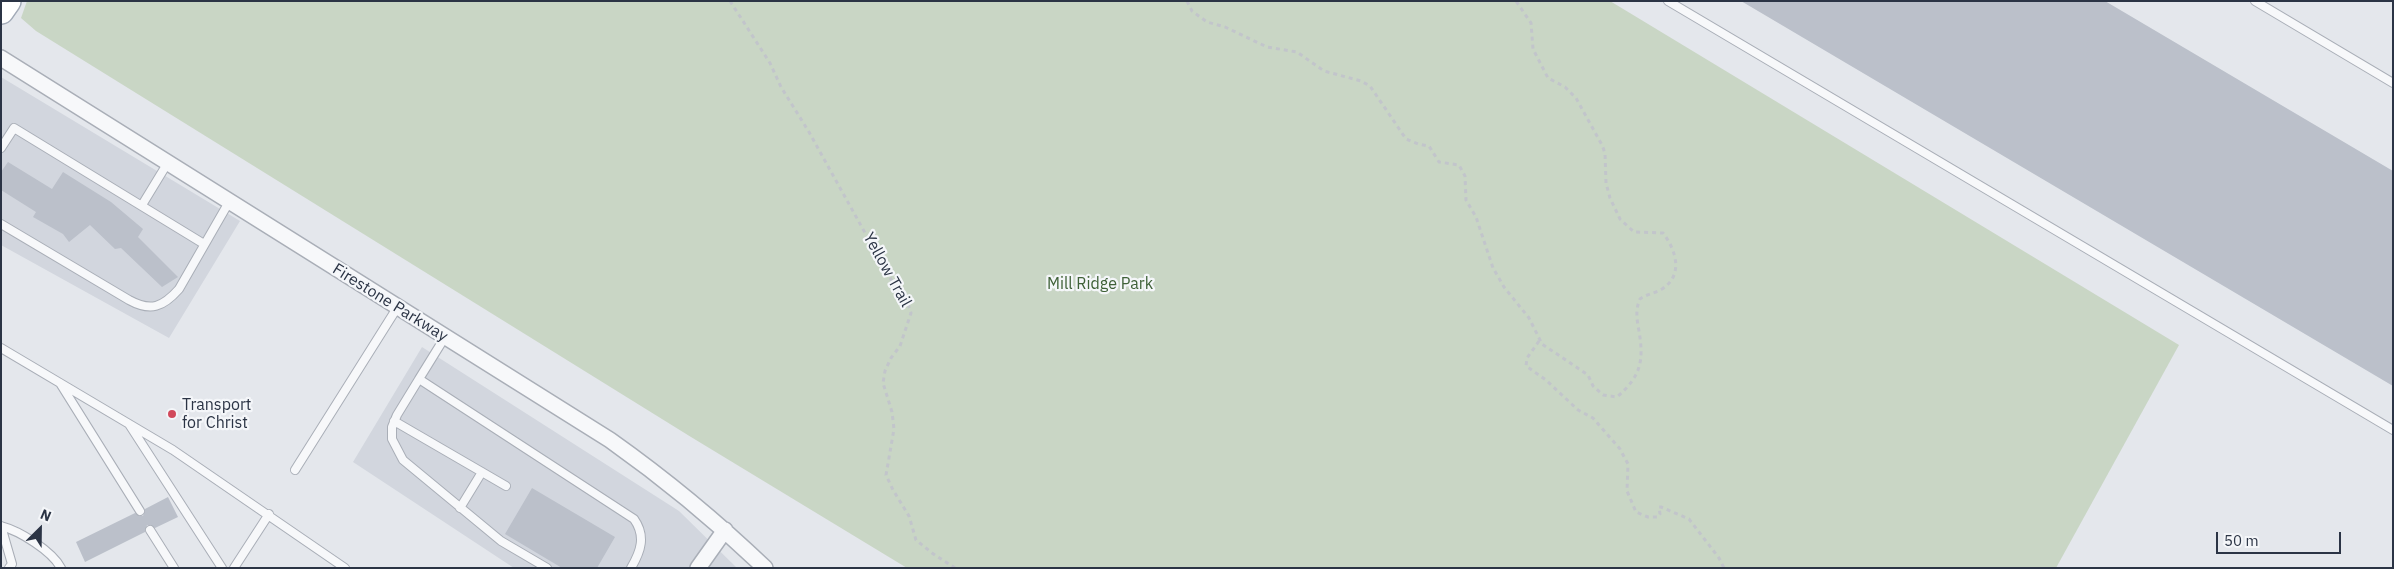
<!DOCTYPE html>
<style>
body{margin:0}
#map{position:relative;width:2394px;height:569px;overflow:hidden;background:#e4e7ec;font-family:"IBM Plex Sans",sans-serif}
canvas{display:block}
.frame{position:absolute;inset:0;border:2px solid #2b3445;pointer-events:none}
.north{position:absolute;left:15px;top:504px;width:50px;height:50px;-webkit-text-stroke:4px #f4f6f9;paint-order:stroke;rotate:23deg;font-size:14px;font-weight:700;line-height:20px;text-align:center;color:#2b3445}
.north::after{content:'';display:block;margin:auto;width:18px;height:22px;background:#2b3445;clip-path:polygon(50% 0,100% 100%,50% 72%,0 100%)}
.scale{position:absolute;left:2216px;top:532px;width:125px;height:22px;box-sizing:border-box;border:2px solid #2b3445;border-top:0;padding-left:6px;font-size:15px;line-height:18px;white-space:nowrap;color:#2b3445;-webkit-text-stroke:4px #f4f6f9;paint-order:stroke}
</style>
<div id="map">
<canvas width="2394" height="569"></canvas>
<div class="frame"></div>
<div class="north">N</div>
<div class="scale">50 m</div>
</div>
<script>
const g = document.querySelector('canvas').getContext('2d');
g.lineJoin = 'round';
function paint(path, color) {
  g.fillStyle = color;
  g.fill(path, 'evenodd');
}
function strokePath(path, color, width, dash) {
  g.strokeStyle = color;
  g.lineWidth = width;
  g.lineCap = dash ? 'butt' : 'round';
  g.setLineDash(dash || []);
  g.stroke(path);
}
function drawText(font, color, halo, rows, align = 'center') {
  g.font = font + ' "IBM Plex Sans",sans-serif';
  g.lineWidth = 4.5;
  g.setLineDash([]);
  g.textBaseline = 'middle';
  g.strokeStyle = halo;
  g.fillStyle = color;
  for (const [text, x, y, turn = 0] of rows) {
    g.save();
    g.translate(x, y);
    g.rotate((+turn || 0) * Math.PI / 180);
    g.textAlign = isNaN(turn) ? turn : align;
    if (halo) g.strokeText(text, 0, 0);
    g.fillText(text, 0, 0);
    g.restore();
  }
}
const built = new Path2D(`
 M1 77 240 221 169 338 1 245Z
 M422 347 679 511 737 568H514L353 462Z`);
const green = new Path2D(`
 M27 1H1610L2179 345 2056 568H907L691 437 36 31 21 18Z`);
const building = new Path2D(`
 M1741 1H2105L2393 171V386Z
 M8 162 52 189 63 172 111 202 143 229 138 237 178 277 162 287 121 248 115 249 90 225 69 242 63 234 33 217 36 212 1 190V172Z
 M532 488 615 537 597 568H562L505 534Z
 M168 497 178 517 155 528 147 525 145 532 85 562 76 542 135 513 143 516 145 509Z`);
const path = new Path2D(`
 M730 1 770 63 781 87 809 132 894 285 908 304 911 313 900 346 891 358 885 371 883 383 892 412 894 429 886 475 893 490 909 516 916 540 932 553 955 568
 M1187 1 1192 11 1207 22 1225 27 1267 47 1297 52 1324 71 1361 81 1370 86 1406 139 1418 144 1429 146 1439 162 1459 165 1465 176 1466 200 1476 217 1493 268 1504 287 1529 318 1542 344 1588 375 1593 386 1603 395 1617 397C1641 376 1644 361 1639 331 1637 320 1635 310 1640 299 1646 294 1654 294 1662 289 1684 275 1676 250 1663 233L1634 232 1620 219 1610 198 1606 183 1605 153 1602 145 1576 98 1565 87 1548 78 1533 49 1531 23 1516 1
 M1539 341 1527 358 1526 366 1546 380 1578 410 1593 418 1620 449 1628 464 1627 491 1636 512 1648 517H1658L1660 514 1659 507H1661L1689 519 1719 558 1724 568`);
const service = new Path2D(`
 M1668 1 2393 430
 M2255 1 2393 83
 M1 148 14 128 204 244
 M142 205 167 164
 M1 224 129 300C151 312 163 307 179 289L229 202
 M445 337 419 379 634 519C646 536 641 551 631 568
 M1 348 173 450 345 568
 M419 379 397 415 392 427V439L403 460 501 541 547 568
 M60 383 140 511
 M394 421 506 486
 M129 424 222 568
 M295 470 397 308
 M460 508 482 472
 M1 526C20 531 52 551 61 568
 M1 526 12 564 9 568
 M150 530 174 568
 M234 568 269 514`);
const minor = new Path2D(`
 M1 58 610 440C665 479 716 521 765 568
 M698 568 725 530`);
const primary = new Path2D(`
 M1 11 8 1`);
const markers = [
 [172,414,5,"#d1495b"]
];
const streetNames = [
 ["Yellow Trail",887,270,61],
 ["Firestone Parkway",390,303,32]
];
const parkNames = [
 ["Mill Ridge Park",1100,284]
];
const poiNames = [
 ["Transport",182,405],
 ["for Christ",182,423]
];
paint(built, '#d2d6de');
paint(green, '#c9d6c5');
paint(building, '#bbc0ca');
strokePath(service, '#a9aeb7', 10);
strokePath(minor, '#a9aeb7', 18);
strokePath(primary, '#a3abb8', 28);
strokePath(path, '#c2c5cb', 3, [4, 4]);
strokePath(service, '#f7f8fa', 8);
strokePath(minor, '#f7f8fa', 15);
strokePath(primary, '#fff', 25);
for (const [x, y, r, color] of markers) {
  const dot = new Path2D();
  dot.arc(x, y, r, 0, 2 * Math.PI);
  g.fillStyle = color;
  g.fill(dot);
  strokePath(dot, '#f4f6f9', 2);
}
drawText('16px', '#2b3445', '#f4f6f9', streetNames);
drawText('16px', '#3f6138', '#f4f6f9', parkNames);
drawText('16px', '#2b3445', '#f4f6f9', poiNames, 'left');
</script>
